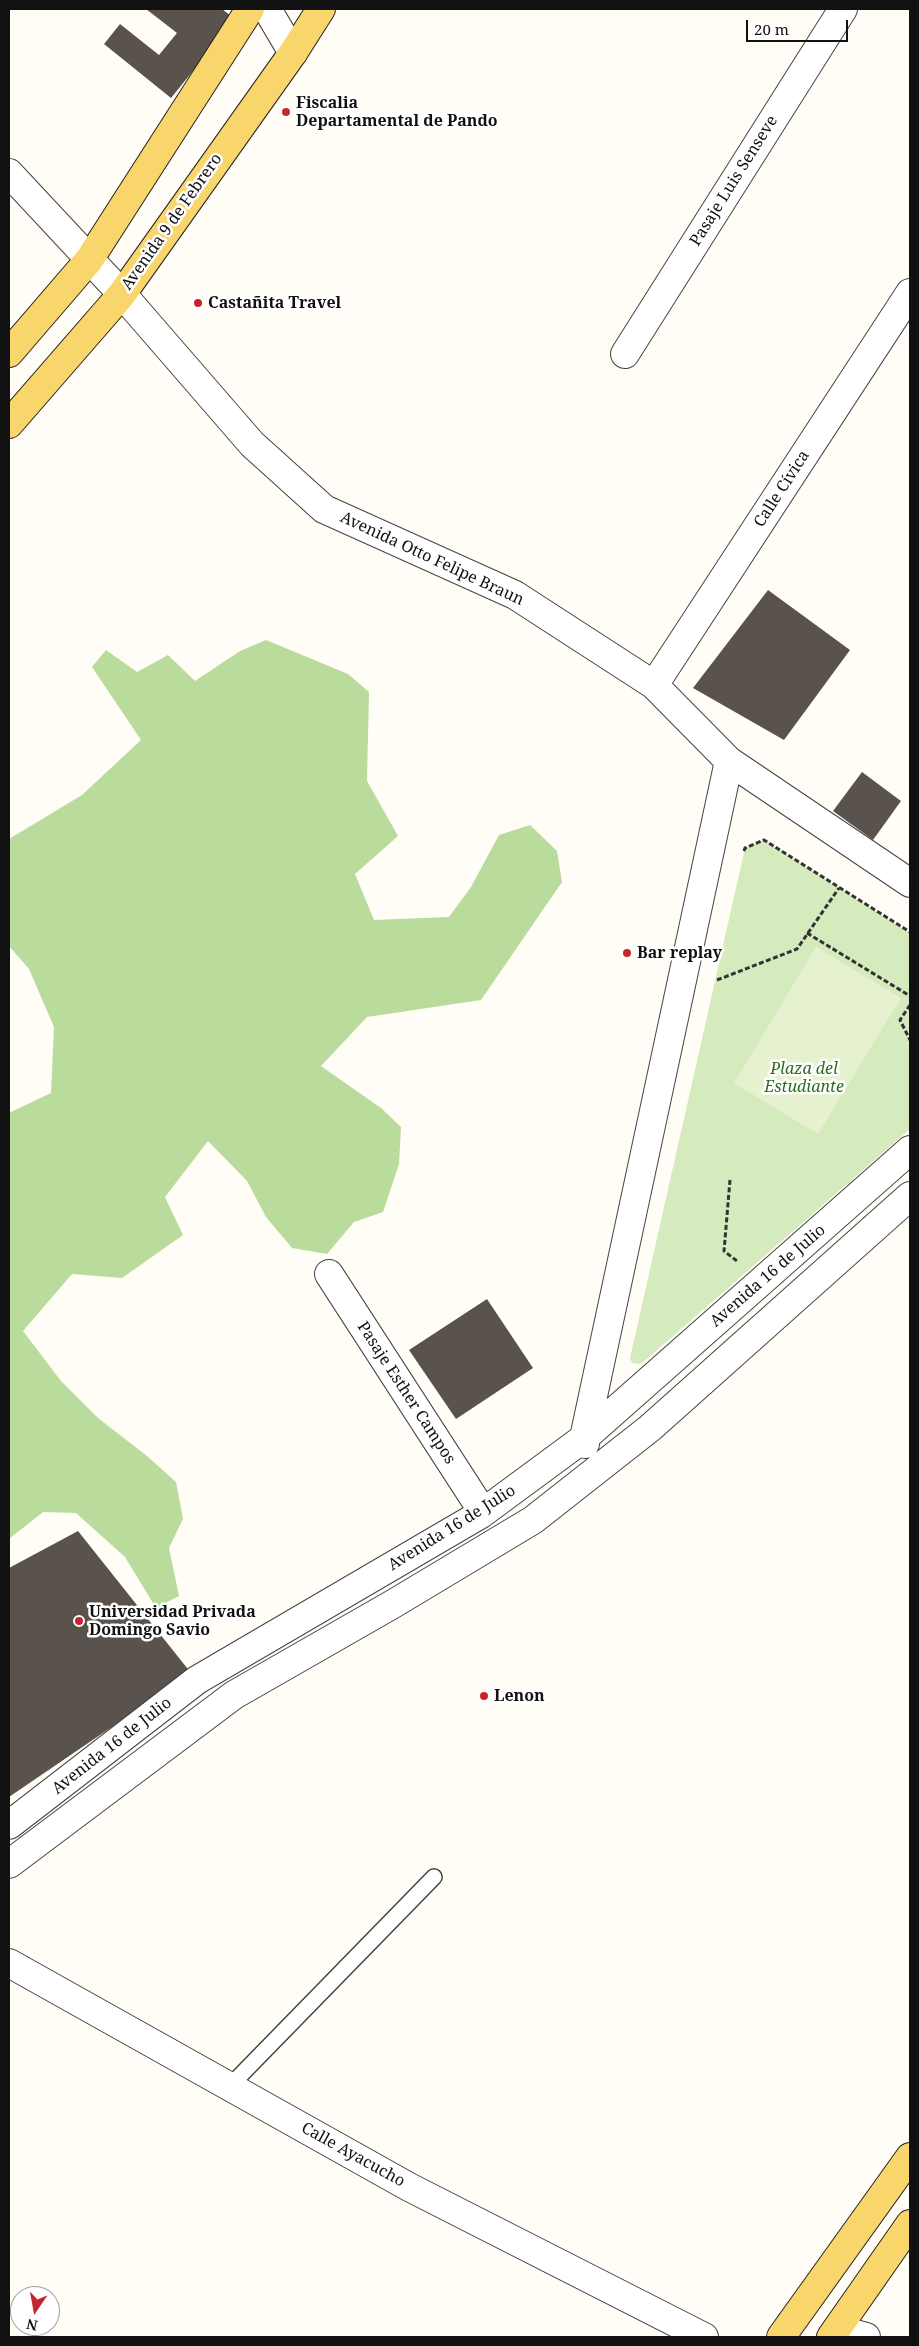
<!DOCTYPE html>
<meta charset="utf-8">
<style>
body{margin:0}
#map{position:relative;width:919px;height:2346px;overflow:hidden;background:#fffdf5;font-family:"Noto Serif",serif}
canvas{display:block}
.frame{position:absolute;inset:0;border:10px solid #111;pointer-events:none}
.north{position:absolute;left:10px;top:2286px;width:50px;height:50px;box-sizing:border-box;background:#fff;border:1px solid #a0a0a0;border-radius:50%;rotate:192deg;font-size:14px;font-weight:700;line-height:20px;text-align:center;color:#111}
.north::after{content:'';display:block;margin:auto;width:18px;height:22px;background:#c4262e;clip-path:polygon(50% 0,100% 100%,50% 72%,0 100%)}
.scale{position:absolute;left:746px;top:20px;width:102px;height:22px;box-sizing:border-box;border:2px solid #111;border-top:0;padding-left:6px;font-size:15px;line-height:18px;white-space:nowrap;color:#111;-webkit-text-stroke:4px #fff;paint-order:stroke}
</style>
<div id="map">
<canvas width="919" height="2346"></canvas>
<div class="frame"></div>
<div class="north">N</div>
<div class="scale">20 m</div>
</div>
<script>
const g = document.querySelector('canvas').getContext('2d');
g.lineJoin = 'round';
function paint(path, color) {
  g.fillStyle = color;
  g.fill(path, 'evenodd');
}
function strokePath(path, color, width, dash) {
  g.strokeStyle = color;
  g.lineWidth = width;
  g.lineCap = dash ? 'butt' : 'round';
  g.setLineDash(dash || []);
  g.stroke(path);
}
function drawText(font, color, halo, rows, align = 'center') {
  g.font = font + ' "Noto Serif",serif';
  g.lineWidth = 5;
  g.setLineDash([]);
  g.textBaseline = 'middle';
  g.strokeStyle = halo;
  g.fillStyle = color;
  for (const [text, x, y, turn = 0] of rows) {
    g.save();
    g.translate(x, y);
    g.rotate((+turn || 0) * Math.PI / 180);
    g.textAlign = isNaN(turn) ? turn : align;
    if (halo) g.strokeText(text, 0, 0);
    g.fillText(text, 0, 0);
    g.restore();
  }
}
const green = new Path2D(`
 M764 840 910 933V1129L641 1364 632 1363 630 1358 745 848Z`);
const forest = new Path2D(`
 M266 640 348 674 369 692 367 781 398 836 355 874 374 920 449 917 471 887 499 835 530 825 557 851 562 882 481 1000 367 1017 321 1066 381 1108 401 1127 399 1164 383 1212 354 1222 327 1254 292 1248 266 1217 247 1181 208 1141 165 1197 183 1235 122 1278 72 1274 23 1331 61 1381 98 1418 147 1456 176 1482 183 1519 169 1548 179 1596 156 1608 125 1557 76 1513 43 1512 9 1539V1113L51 1093 54 1027 29 969 9 946V839L82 795 141 740 92 667 106 650 137 672 168 655 195 681 240 651Z`);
const pitch = new Path2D(`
 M816 947 901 998 818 1134 734 1083Z`);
const building = new Path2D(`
 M146 9H222L235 19 171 98 104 44 120 24 159 55 177 33Z
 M768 590 850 650 784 740 693 688Z
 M862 772 901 801 873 840 833 811Z
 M487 1299 533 1368 456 1419 409 1350Z
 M78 1531 191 1673 9 1797V1568Z`);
const path = new Path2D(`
 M744 851 745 848 764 840 910 932
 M807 933 910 996
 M717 980 797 949 839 888
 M910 1005 900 1020 910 1040
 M730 1180 724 1251 737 1261`);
const lane = new Path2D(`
 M230 2086 434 1877`);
const street = new Path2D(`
 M267 9 293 53
 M9 173 122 294 252 444 324 509 515 595 654 685 729 761 910 883
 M625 354 843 9
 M654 685 910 293
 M329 1274 483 1512
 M585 1444 584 1438 729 761
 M9 1825 197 1680 481 1514 584 1438 910 1150
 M9 1864 234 1695 393 1604 533 1520 650 1428 910 1196
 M9 1963 409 2187 704 2337
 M837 2329 866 2337`);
const primary = new Path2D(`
 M9 353 89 260 250 9
 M9 424 122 294 293 53 321 9
 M781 2337 910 2157
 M831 2337 910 2224`);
const markers = [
 [286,112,5,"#c4262e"],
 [198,303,5,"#c4262e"],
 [627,953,5,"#c4262e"],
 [79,1621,5,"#c4262e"],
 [484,1696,5,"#c4262e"]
];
const poiNames = [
 ["Fiscalia",296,103],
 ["Departamental de Pando",296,121],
 ["Castañita Travel",208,303],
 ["Bar replay",637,953],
 ["Universidad Privada",89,1612],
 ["Domingo Savio",89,1630],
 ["Lenon",494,1696]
];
const streetNames = [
 ["Pasaje Luis Senseve",734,181,-58],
 ["Avenida 9 de Febrero",172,222,-55],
 ["Calle Cívica",782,489,-57],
 ["Avenida Otto Felipe Braun",432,559,25],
 ["Avenida 16 de Julio",768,1276,-41],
 ["Pasaje Esther Campos",406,1393,57],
 ["Avenida 16 de Julio",452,1528,-32],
 ["Avenida 16 de Julio",112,1746,-38],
 ["Calle Ayacucho",353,2155,29]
];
const parkNames = [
 ["Plaza del",804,1069],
 ["Estudiante",804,1087]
];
paint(green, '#d5ebbd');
paint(forest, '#b9dc9c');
paint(pitch, '#e6f2cf');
paint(building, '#5a524d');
strokePath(lane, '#444', 18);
strokePath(street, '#444', 30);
strokePath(primary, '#222', 30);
strokePath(path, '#333', 3, [5, 2.5]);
strokePath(lane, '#fff', 15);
strokePath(street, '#fff', 28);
strokePath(primary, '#f9d66b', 28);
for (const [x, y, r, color] of markers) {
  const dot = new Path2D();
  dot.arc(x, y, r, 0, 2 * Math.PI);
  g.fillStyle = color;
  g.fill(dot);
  strokePath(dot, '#fff', 2);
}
drawText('bold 16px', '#111', '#fff', poiNames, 'left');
drawText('16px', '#111', '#fff', streetNames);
drawText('italic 16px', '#2f6b1f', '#fff', parkNames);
</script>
